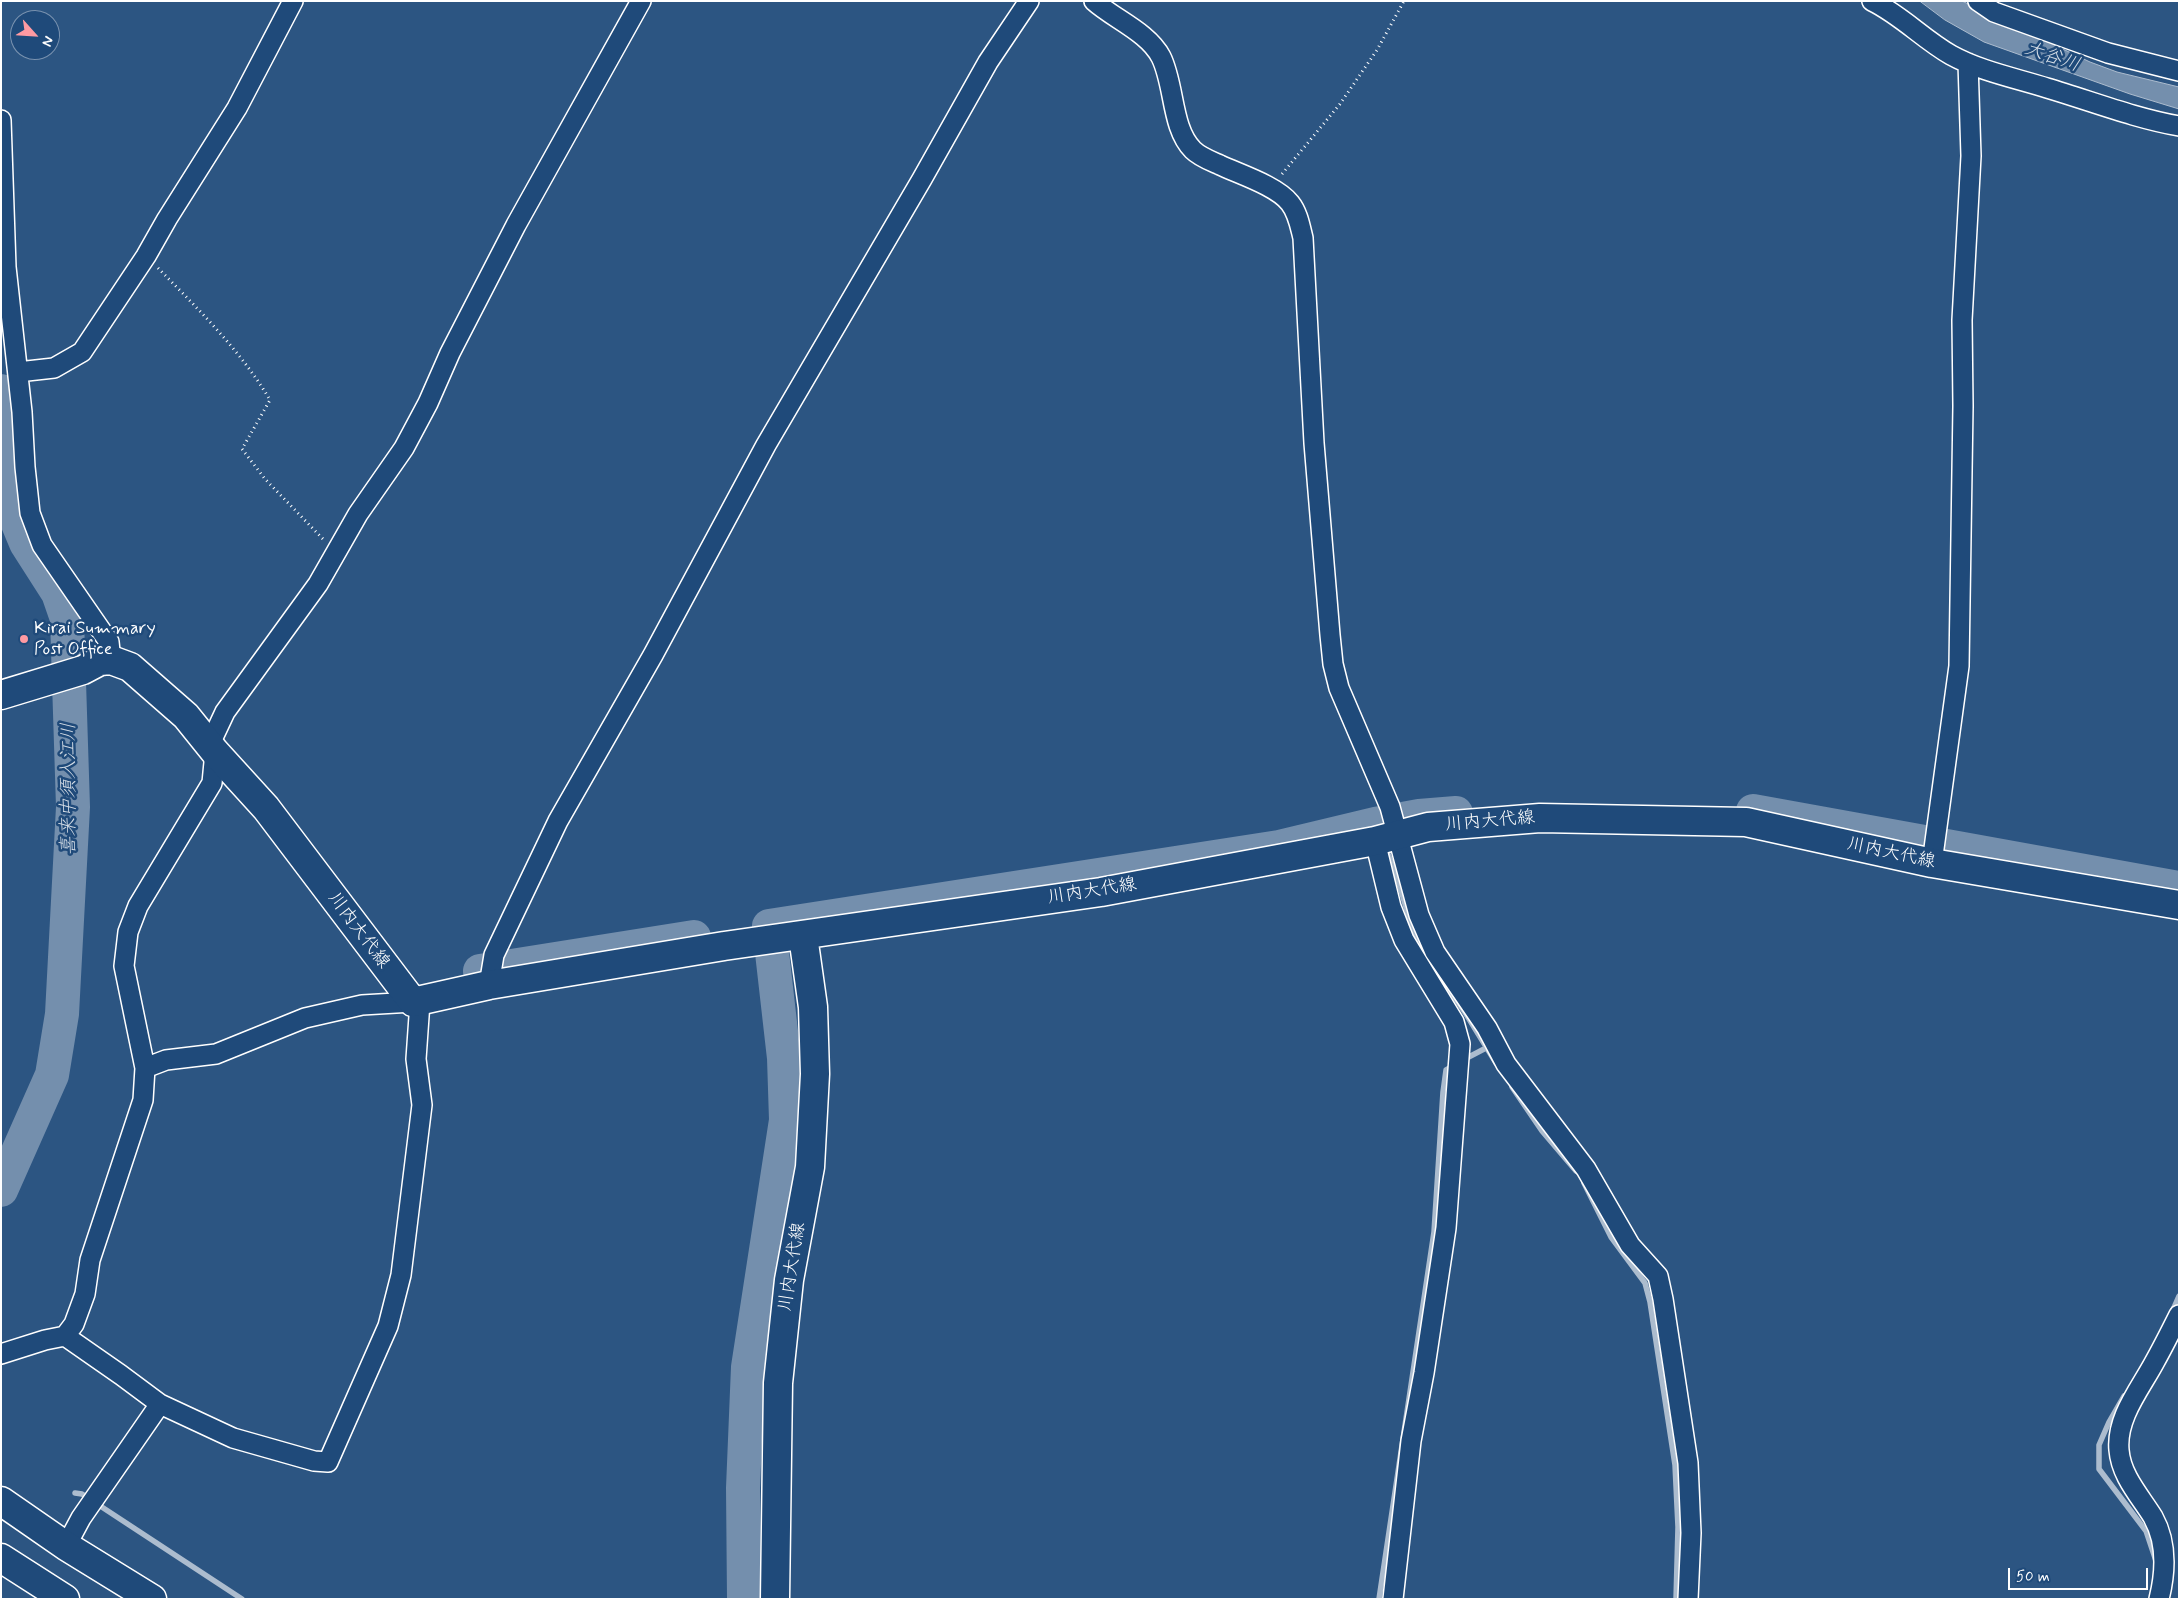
<!DOCTYPE html>
<meta charset="utf-8">
<style>
body{margin:0}
#map{position:relative;width:2180px;height:1600px;overflow:hidden;background:#2c5582;font-family:Mynerve,sans-serif}
canvas{display:block}
.frame{position:absolute;inset:0;border:2px solid #fff;pointer-events:none}
.north{position:absolute;left:10px;top:10px;width:50px;height:50px;box-sizing:border-box;background:#1f4a7a;border:1px solid #7992af;border-radius:50%;rotate:116deg;font-size:14px;font-weight:700;line-height:20px;text-align:center;color:#fff}
.north::after{content:'';display:block;margin:auto;width:18px;height:22px;background:#ff9aa2;clip-path:polygon(50% 0,100% 100%,50% 72%,0 100%)}
.scale{position:absolute;left:2008px;top:1568px;width:140px;height:22px;box-sizing:border-box;border:2px solid #fff;border-top:0;padding-left:6px;font-size:15px;line-height:18px;white-space:nowrap;color:#fff;-webkit-text-stroke:4px #1f4a7a;paint-order:stroke}
</style>
<div id="map">
<canvas width="2180" height="1600"></canvas>
<div class="frame"></div>
<div class="north">N</div>
<div class="scale">50 m</div>
</div>
<script>
const g = document.querySelector('canvas').getContext('2d');
g.lineJoin = 'round';
function paint(path, color) {
  g.fillStyle = color;
  g.fill(path, 'evenodd');
}
function strokePath(path, color, width, dash) {
  g.strokeStyle = color;
  g.lineWidth = width;
  g.lineCap = dash ? 'butt' : 'round';
  g.setLineDash(dash || []);
  g.stroke(path);
}
function drawText(font, color, halo, rows, align = 'center') {
  g.font = font + ' Mynerve,"Klee One",sans-serif';
  g.lineWidth = 5;
  g.setLineDash([]);
  g.textBaseline = 'middle';
  g.strokeStyle = halo;
  g.fillStyle = color;
  for (const [text, x, y, turn = 0] of rows) {
    g.save();
    g.translate(x, y);
    g.rotate((+turn || 0) * Math.PI / 180);
    g.textAlign = isNaN(turn) ? turn : align;
    if (halo) g.strokeText(text, 0, 0);
    g.fillText(text, 0, 0);
    g.restore();
  }
}
const water = new Path2D(`
 M1920 1H1962L2090 62 2117 72 2179 87V109L2130 94 1984 42 1945 20Z`);
const stream = new Path2D(`
 M1386 849 1397 877 1416 941 1466 1014 1496 1063
 M1463 1060 1486 1048
 M1512 1087 1542 1131 1576 1171
 M1584 1183 1611 1237 1645 1283 1650 1302 1675 1465 1678 1527 1676 1599
 M2172 1312 2179 1296
 M2124 1396 2109 1422 2099 1445V1469L2146 1531 2156 1561
 M75 1493 82 1494 242 1599
 M1379 1599 1434 1232 1443 1092 1446 1070 1455 1065`);
const river = new Path2D(`
 M1 391 7 426 16 519 26 543 58 593 67 619 73 807 62 1014 52 1075 1 1190
 M1753 811 2179 888
 M480 971 694 937
 M744 1599 743 1488 748 1367 786 1120 784 1058 769 926 1279 847 1375 824 1419 816 1456 813`);
const path = new Path2D(`
 M1282 174 1340 104 1377 50 1404 1
 M158 268C198 309 241 351 270 400L242 449 265 479 323 539`);
const minor = new Path2D(`
 M1094 1C1114 19 1148 32 1161 57 1175 85 1171 128 1193 150 1200 157 1211 161 1220 165 1239 174 1277 186 1290 203 1298 213 1300 226 1303 238L1314 443 1330 635 1333 664 1339 688 1390 807 1419 915 1435 952 1487 1028 1506 1064 1586 1169 1630 1245 1658 1276 1663 1299 1688 1463 1691 1533 1688 1599
 M1872 1C1901 15 1923 39 1951 55 1980 71 2015 78 2047 88 2091 101 2134 118 2179 126
 M1978 1 1994 12 2108 53 2179 71
 M1 120 6 267 22 412 25 467 30 513 42 545 109 642 111 660
 M18 372 54 368 82 352 146 256 167 219 237 108 293 1
 M209 746 225 712 318 584 358 514 404 448 428 403 450 353 516 225 641 1
 M1375 841 1391 907 1404 940 1454 1022 1460 1044 1446 1228 1424 1373 1411 1441 1393 1599
 M1932 863 1959 666 1963 406 1962 320 1971 156 1968 63
 M489 985 494 955 558 821 653 655 766 445 922 179 988 62 1029 1
 M145 1068 166 1060 216 1054 305 1018 362 1005 413 1002
 M65 1336 121 1375 160 1404 81 1518 66 1546
 M1 1354 45 1340 65 1336 74 1324 85 1294 90 1260 143 1100 145 1068 124 966 128 932 138 906 212 783 215 752
 M160 1404 233 1438 314 1461 328 1462 388 1326 401 1275 422 1105 416 1059 420 1002
 M2159 1599C2166 1571 2167 1542 2153 1517 2140 1496 2121 1476 2119 1450 2116 1418 2140 1389 2154 1363 2163 1347 2171 1331 2179 1315`);
const secondary = new Path2D(`
 M1 695 83 670 100 661 111 660 130 667 186 716 215 752 266 808 413 1002 489 985 724 946 1101 892 1375 841 1428 827 1540 818 1746 822 1932 863 2179 905
 M775 1599 778 1383 789 1280 810 1167 815 1074 813 1007 803 936`);
const trunk = new Path2D(`
 M1 1501 66 1546 152 1599
 M1 1558 65 1599`);
const markers = [
 [24,639,5,"#ff9aa2"]
];
const poiNames = [
 ["Kirai Summary",34,629],
 ["Post Office",34,650]
];
const streetNames = [
 ["川内大代線",1490,822,-5],
 ["川内大代線",1891,854,12],
 ["川内大代線",1092,892,-9],
 ["川内大代線",358,931,53],
 ["川内大代線",793,1267,-81]
];
const waterNames = [
 ["大谷川",2052,58,19],
 ["喜来中須入江川",70,789,-90]
];
paint(water, '#748fad');
strokePath(water, '#acbcce', 1);
strokePath(stream, '#acbcce', 5.5);
strokePath(river, '#748fad', 34);
strokePath(minor, '#fff', 22);
strokePath(secondary, '#fff', 31);
strokePath(trunk, '#fff', 31);
strokePath(path, '#fff', 3, [1, 4]);
strokePath(minor, '#1f4a7a', 19);
strokePath(secondary, '#1f4a7a', 28);
strokePath(trunk, '#1f4a7a', 28);
for (const [x, y, r, color] of markers) {
  const dot = new Path2D();
  dot.arc(x, y, r, 0, 2 * Math.PI);
  g.fillStyle = color;
  g.fill(dot);
  strokePath(dot, '#1f4a7a', 2);
}
drawText('18px', '#fff', '#1f4a7a', poiNames, 'left');
drawText('18px', '#fff', '#1f4a7a', streetNames);
drawText('italic 19px', '#d5dde6', '#1f4a7a', waterNames);
</script>
